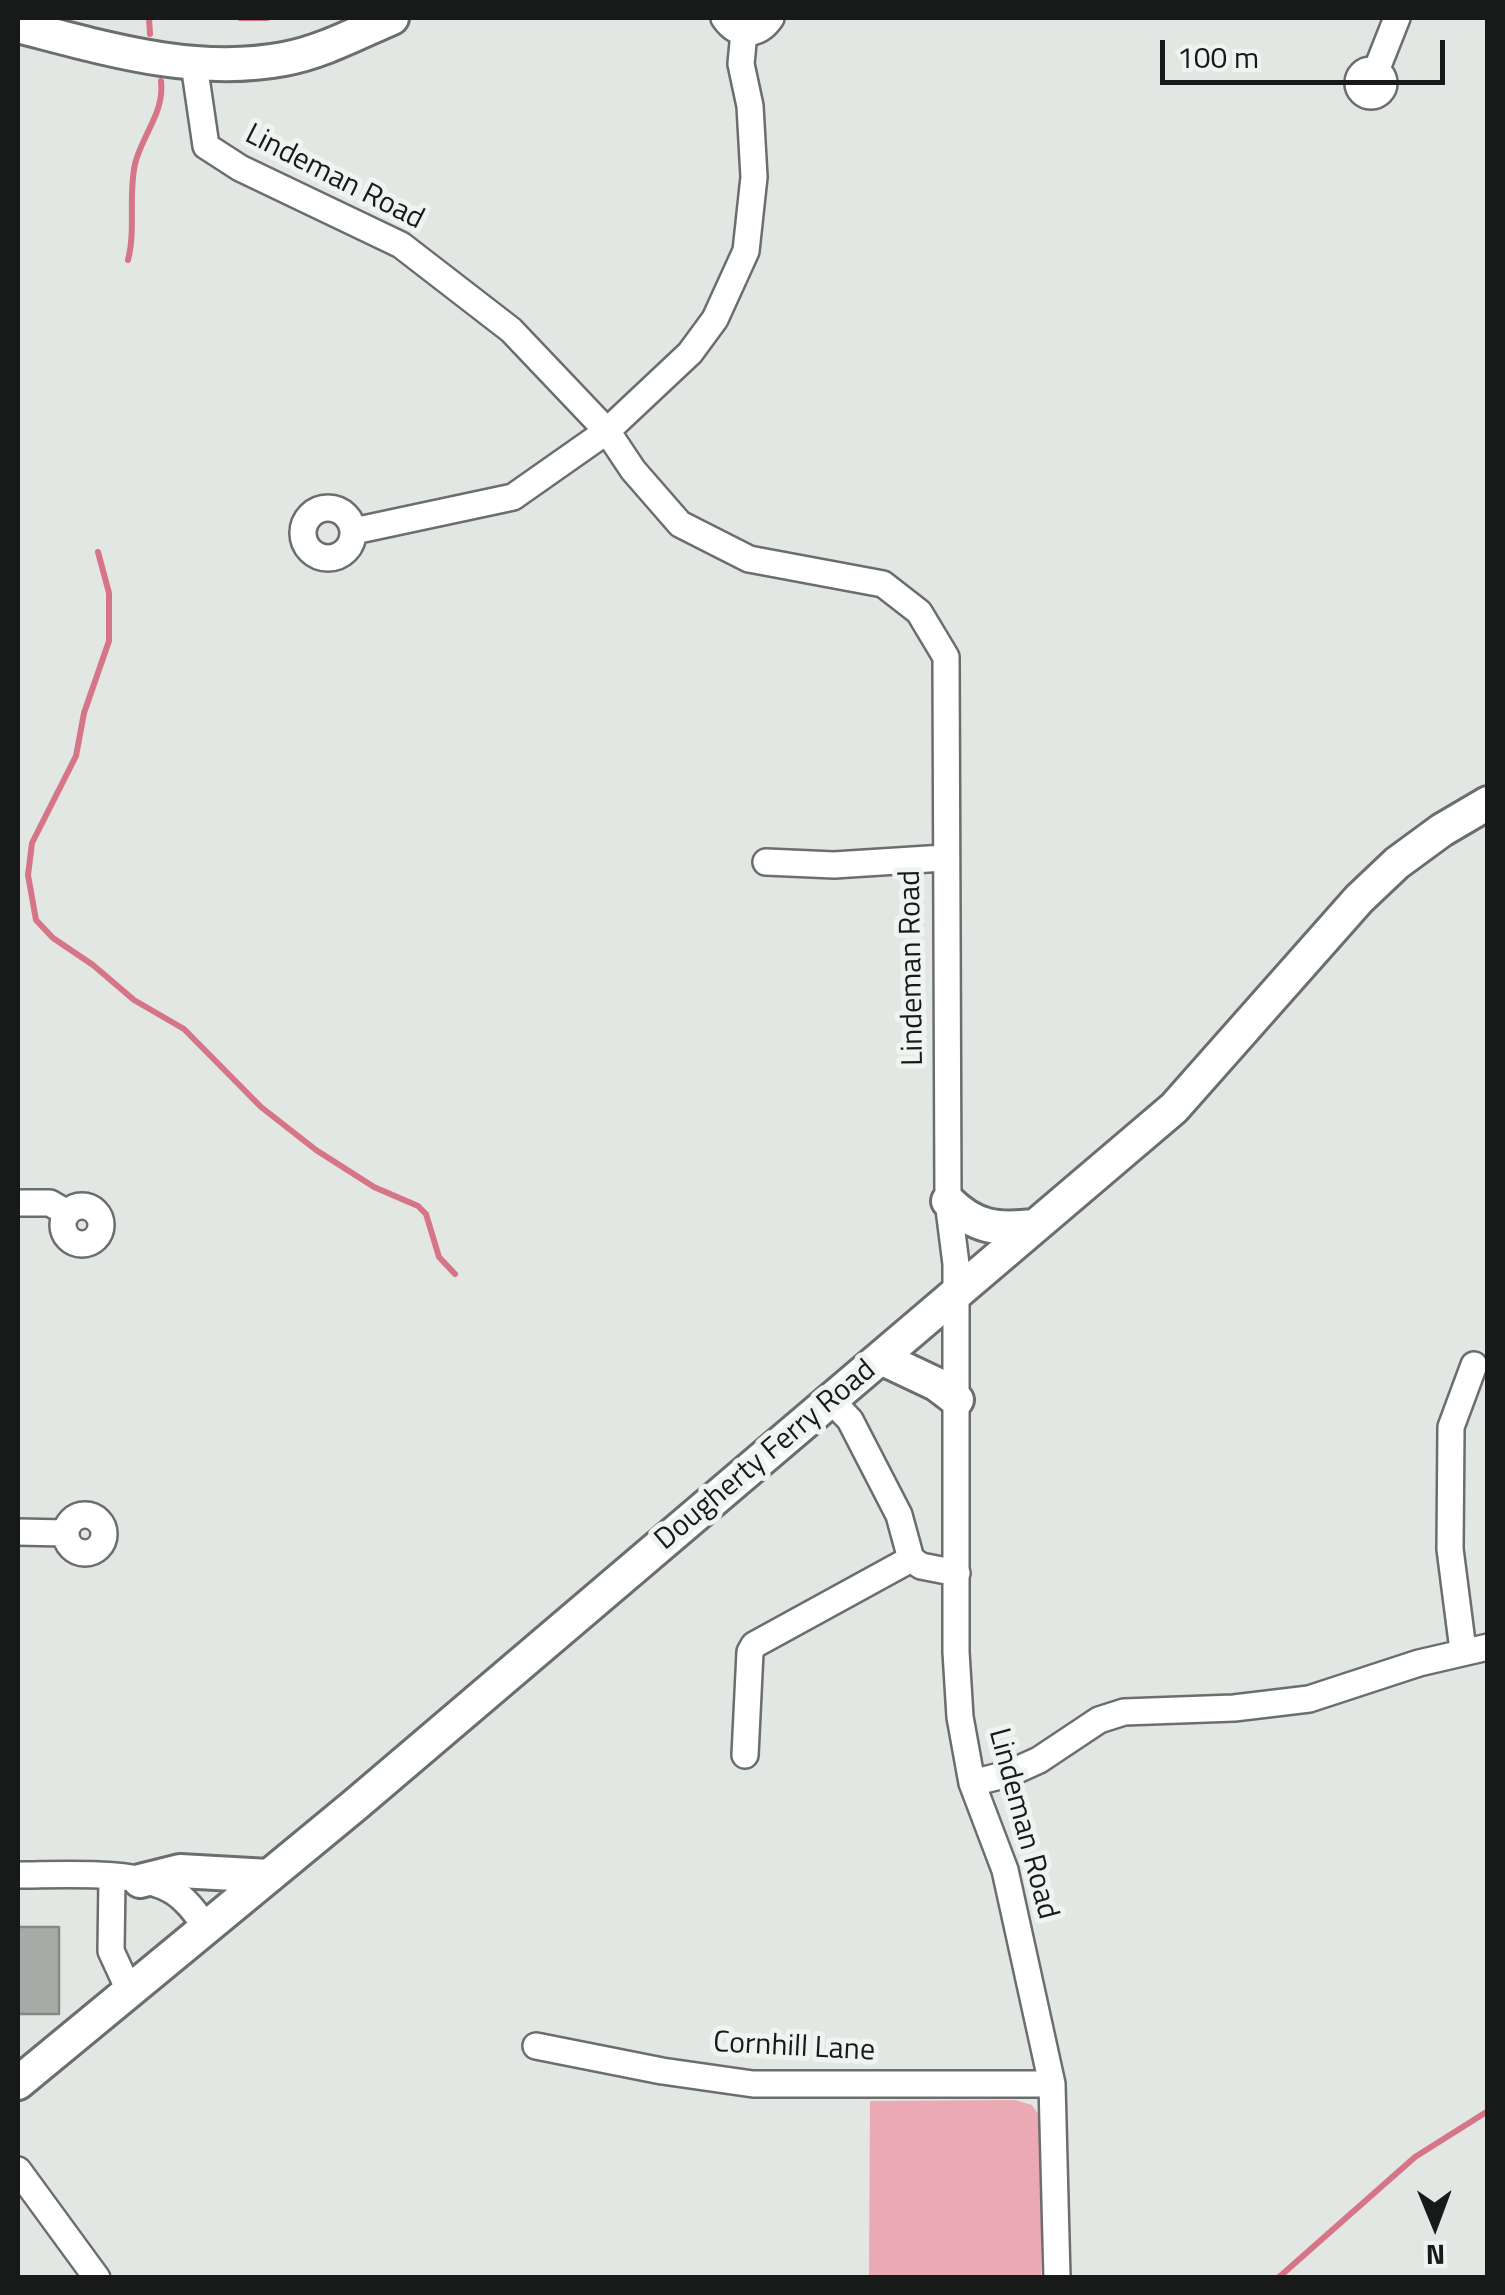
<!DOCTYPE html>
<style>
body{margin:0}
#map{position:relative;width:1505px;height:2295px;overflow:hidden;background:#e2e7e4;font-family:"Titillium Web",sans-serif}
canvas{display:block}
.frame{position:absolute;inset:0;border:20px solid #181a19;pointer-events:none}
.north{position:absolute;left:1385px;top:2175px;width:100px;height:100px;-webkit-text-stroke:8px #f0f4f1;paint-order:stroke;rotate:179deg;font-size:28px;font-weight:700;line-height:40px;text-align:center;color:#181a19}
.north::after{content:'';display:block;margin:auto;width:35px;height:45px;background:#181a19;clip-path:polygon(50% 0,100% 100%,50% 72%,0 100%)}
.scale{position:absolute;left:1160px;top:40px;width:285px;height:45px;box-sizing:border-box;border:5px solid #181a19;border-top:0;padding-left:12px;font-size:30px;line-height:35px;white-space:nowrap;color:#181a19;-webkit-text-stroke:8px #f0f4f1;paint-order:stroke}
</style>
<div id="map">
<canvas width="1505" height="2295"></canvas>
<div class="frame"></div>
<div class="north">N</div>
<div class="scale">100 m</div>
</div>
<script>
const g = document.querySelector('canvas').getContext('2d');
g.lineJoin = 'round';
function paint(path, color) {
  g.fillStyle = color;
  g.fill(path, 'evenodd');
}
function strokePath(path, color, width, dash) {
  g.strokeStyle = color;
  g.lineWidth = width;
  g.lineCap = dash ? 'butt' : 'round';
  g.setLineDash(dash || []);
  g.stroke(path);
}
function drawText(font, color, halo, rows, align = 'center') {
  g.font = font + ' "Titillium Web",sans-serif';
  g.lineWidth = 10;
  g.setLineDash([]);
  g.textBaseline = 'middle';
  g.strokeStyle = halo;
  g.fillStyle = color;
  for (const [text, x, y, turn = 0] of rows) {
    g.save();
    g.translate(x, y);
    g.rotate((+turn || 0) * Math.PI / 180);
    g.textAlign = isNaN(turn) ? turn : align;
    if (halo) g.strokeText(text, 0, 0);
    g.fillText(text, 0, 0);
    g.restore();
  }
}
const green = new Path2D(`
 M1015 2100 1032 2105 1041 2118V2277L869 2278 870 2101Z`);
const stream = new Path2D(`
 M149 18 150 34
 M240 18H267
 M128 260C136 229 128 196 135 164 142 135 165 112 161 81
 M98 552 109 593V641L84 713 76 756 32 843 28 875 36 920 53 938 93 965 134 1000 184 1029 261 1107 316 1150 374 1187 418 1206 426 1214 439 1257 455 1274
 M1278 2278 1415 2157 1488 2111`);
const building = new Path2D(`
 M18 1927H59V2014H18Z`);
const minor = new Path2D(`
 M724 18C737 37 758 37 771 18
 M194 64 206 146 240 168 401 245 511 330 607 431 633 470 680 524 749 559 883 584 919 612 946 657 948 1201 956 1264V1652L960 1717 972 1783 1005 1870 1052 2084 1057 2278
 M1358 83a13 13 0 1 1 26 0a13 13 0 1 1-26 0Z
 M1376 71 1397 18
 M303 533a25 25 0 1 1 50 0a25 25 0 1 1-50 0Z
 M354 531 513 497 607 431 690 353 715 319 746 251 754 177 750 106 741 64 744 32
 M766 862 834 865 944 858
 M18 1203H50L67 1213
 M63 1225a19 19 0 1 1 38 0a19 19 0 1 1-38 0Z
 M831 1400 850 1420 899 1515 911 1559 921 1566 957 1573
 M66 1534a19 19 0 1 1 38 0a19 19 0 1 1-38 0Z
 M18 1532 65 1533
 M1463 1650 1450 1549 1451 1427 1474 1365
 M745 1755 750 1652 754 1645 911 1559
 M972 1783 1008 1774 1039 1760 1099 1720 1124 1712 1234 1708 1309 1699 1419 1663 1488 1647
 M18 1875C60 1875 138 1869 174 1892 188 1901 197 1915 206 1927
 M112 1878 111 1951 129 1990
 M536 2046 662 2071 753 2084H1052
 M18 2170 97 2278`);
const major = new Path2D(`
 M18 26C104 48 194 76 284 59 322 52 357 33 392 18
 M948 1201C975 1228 997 1230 1034 1226
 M881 1358 936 1384 957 1400
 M140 1881 180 1871 269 1876
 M18 2083 355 1805 1174 1108 1359 899 1397 863 1442 830 1488 803`);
const streetNames = [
 ["Lindeman Road",334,178,27],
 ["Lindeman Road",913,968,-91],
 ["Dougherty Ferry Road",766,1456,-40],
 ["Lindeman Road",1022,1824,75],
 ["Cornhill Lane",794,2048,3]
];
paint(green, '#eaa9b3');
strokePath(stream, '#d67588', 6);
paint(building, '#a6aba8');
strokePath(building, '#868a87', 2.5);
strokePath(minor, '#6a6e6c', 30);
strokePath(major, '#6a6e6c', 38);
strokePath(minor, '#fff', 25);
strokePath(major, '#fff', 32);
drawText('30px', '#181a19', '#f0f4f1', streetNames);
</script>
